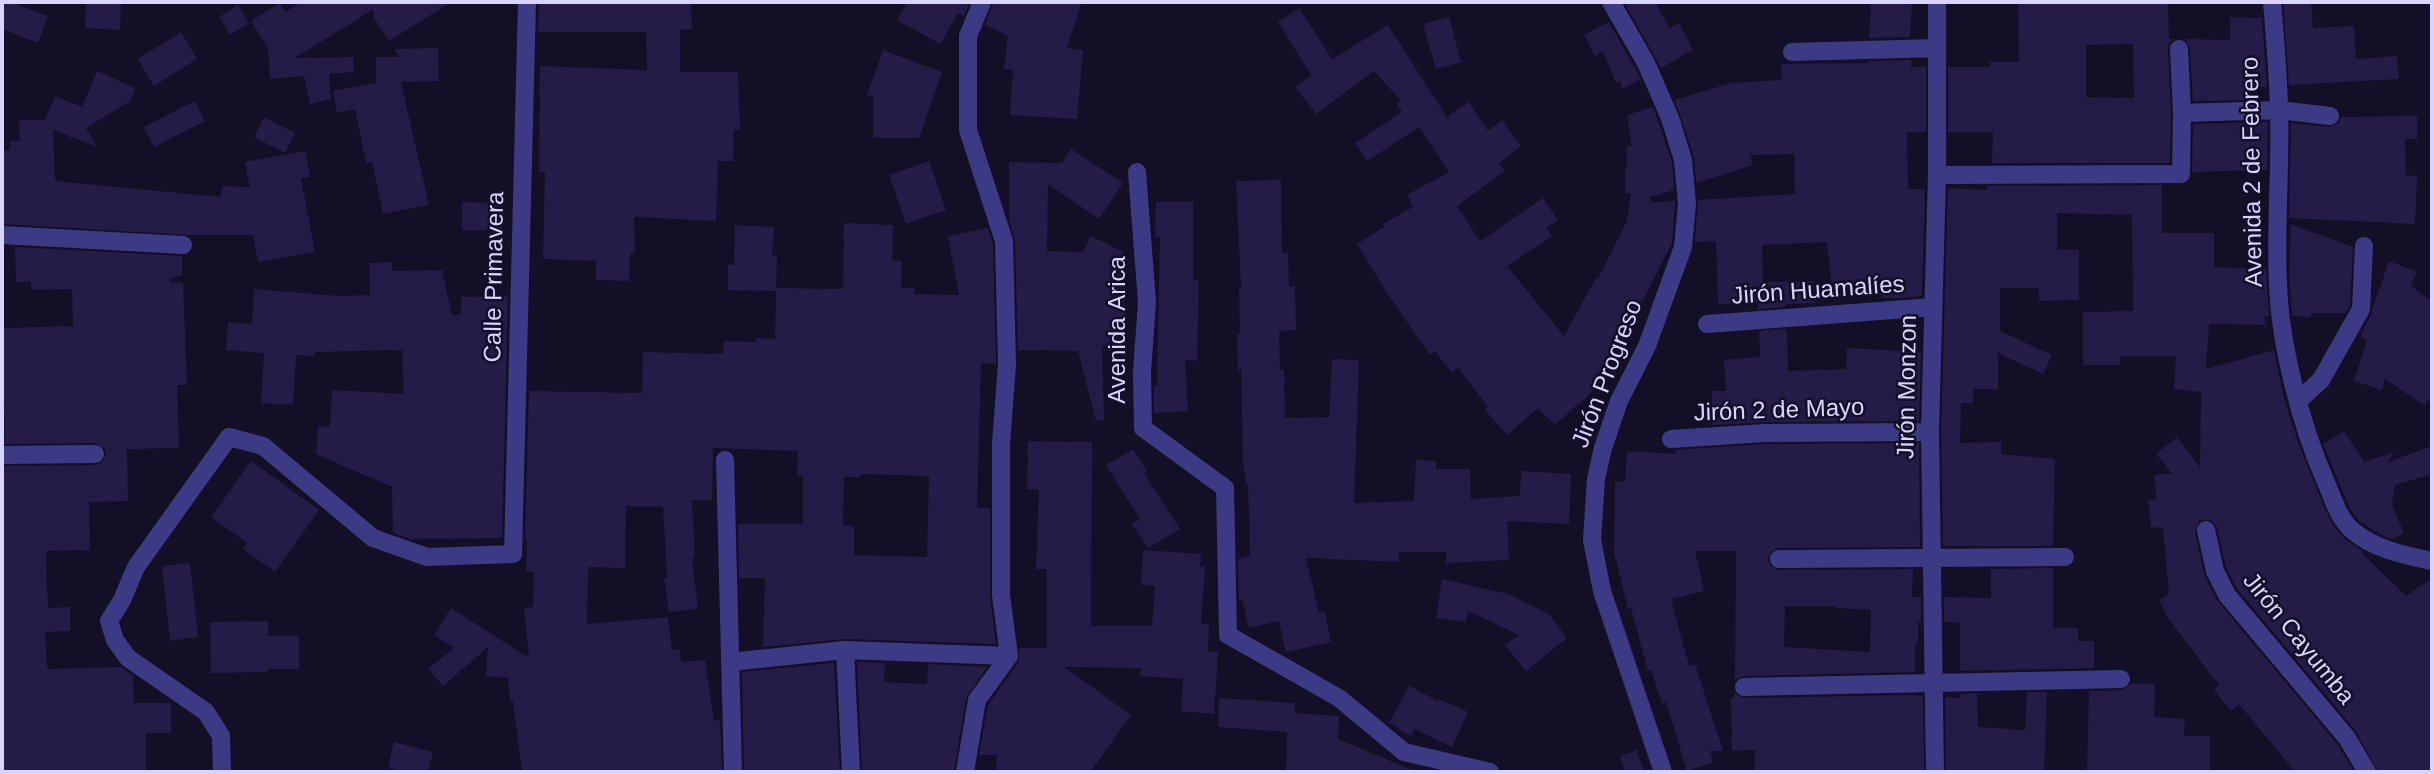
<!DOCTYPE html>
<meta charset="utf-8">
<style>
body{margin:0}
#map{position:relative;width:2434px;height:774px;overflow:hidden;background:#130f26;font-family:Helvetica,sans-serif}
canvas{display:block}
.frame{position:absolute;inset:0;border:4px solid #d9d4ff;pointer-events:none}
</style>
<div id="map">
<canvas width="2434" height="774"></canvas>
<div class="frame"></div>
</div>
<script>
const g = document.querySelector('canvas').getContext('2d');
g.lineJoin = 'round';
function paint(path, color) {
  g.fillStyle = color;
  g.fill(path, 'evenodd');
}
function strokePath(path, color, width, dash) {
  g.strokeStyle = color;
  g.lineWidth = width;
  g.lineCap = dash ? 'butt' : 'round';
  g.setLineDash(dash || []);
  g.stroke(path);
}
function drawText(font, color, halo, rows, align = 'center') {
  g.font = font + ' Helvetica,sans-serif';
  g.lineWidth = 5;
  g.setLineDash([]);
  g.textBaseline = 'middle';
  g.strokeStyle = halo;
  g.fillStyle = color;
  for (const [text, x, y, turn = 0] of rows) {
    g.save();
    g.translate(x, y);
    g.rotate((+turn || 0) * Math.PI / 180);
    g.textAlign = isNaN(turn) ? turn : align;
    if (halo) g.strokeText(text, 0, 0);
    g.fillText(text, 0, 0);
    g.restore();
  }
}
const building = new Path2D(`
 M2 2H11L48 16 38 43 2 29Z
 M86 2H121L120 30 85 28Z
 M302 2H451L389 41 374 18V9L295 58 353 57 354 72 329 74 331 99 310 104 304 76 270 79 268 48 251 21 280 3 285 12Z
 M539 2H691L692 29 680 30V72H738L740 130H734L733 161H718L716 221 634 217 635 253H630L629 281 596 280V261L543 259 545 172H539L540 66 647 70 646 32H538Z
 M908 2H970L964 16 958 13 940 44 897 20Z
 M993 2H1082L1067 48 1083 50 1077 119 1010 115 1013 70 1004 69 1008 36 985 25Z
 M1624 2H1655L1670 28 1679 23 1693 50 1661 68Z
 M1871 2H1912L1910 37 1869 38Z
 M2018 2H2168L2169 39H2174L2169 43 2168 50 2171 113 2170 163H1992L1993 132H1948V67H1990V62H2019ZM2133 44 2134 98 2086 97V45Z
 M2283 2H2311L2313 28 2354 26 2356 59 2397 56 2399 79 2289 85Z
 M238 5 249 23 230 35 219 17Z
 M1299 8 1332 59 1388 25 1450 122 1448 116 1469 102 1488 131 1502 120 1521 146 1499 163 1505 171 1457 206 1480 241 1543 198 1558 220 1546 228 1552 236 1507 266 1564 336 1596 278 1598 279 1627 221 1631 193H1625V167L1627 168V146H1632L1627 115 1653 107 1672 162 1674 190 1650 197 1651 202 1675 201 1672 243 1639 308 1605 366 1611 371 1580 404 1579 403 1555 425 1538 408 1507 435 1485 410 1488 407 1458 368 1452 373 1435 351 1430 355 1387 293 1357 244 1384 227 1383 224 1413 207 1407 195 1449 172 1419 127 1367 161 1355 143 1402 112 1397 104 1401 101 1374 71 1316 114 1295 87 1311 75 1278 22Z
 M1449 17 1461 62 1436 69 1423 24Z
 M2230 17 2262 18 2267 87 2248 88 2249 100 2193 101 2190 48 2185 39 2230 40Z
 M1609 22 1641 79 1622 89 1621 81 1616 83 1603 51 1595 56 1584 35Z
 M181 32 197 59 154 86 138 59Z
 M438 48 439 81 401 82 429 205 383 214 372 162 366 163 355 109 337 113 333 91 376 83V57H399L394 49Z
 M883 50 942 72 919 138H873V97L867 95Z
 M1911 60V67H1926V132H1907L1908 189H1925L1922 296 1900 298H1882V295L1833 296 1827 242 1762 245 1763 282 1813 281 1814 303 1786 304V307L1758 309V303L1718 304 1716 241 1695 242 1698 200 1795 194 1794 154 1750 155 1753 165 1696 183 1694 157 1675 100 1731 83 1782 80 1781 64 1868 63V61Z
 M97 71 135 88 130 101 86 128 97 147 72 137 68 139 70 136 53 129 55 181 220 197 223 186 250 187 245 162 305 151 310 177 301 178 315 252 258 262 253 235H189L2 224V150H10V141H20L19 120H45L55 96 82 107Z
 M195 101 205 121 154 147 144 127Z
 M2417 116V139H2405L2406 175 2417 176 2415 224 2289 218 2291 123 2329 127 2339 123 2341 117Z
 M264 117 295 133 285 153 254 137Z
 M2268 122 2267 170 2192 172 2193 124Z
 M1071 149 1123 183 1099 219 1048 184 1047 251 1083 252 1091 236 1123 252 1125 335H1114L1115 346H1102L1104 420 1096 421 1078 351 1018 350 1015 241 1009 219V162L1062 163Z
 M929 161 946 210 906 224 889 175Z
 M1281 180 1282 253H1288L1289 287 1295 286 1296 330 1279 331 1280 370H1284L1285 418 1329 417 1332 359 1359 360 1354 503 1414 501 1416 460 1436 461V469H1470L1471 499 1520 496 1521 471 1571 474 1569 524 1507 521 1509 560 1445 563 1447 552H1399V562L1306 558 1319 613 1325 612 1331 642 1286 652 1279 621 1249 628 1242 600 1239 601 1238 559 1250 556 1248 484H1246L1243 460 1241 370H1238L1237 334 1240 333 1239 288H1241L1236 181Z
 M2162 185V233H2214V267L2266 269 2269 316H2264L2266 325 2209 324 2206 369 2274 350 2284 399 2297 439 2323 505 2334 527 2345 539 2364 552 2362 553 2406 596 2432 578V772H2378L2356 731 2237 589 2226 567 2217 527 2210 519 2199 521 2195 532 2204 574 2217 600 2338 745 2354 772H2295L2239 704 2231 711 2214 690 2219 685 2168 618 2159 600 2169 594 2163 527 2151 528 2148 500 2157 499 2154 475 2172 473 2156 454 2177 437 2200 467 2201 392 2174 389 2176 356H2120V365H2083V312L2133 311 2132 215 2057 213V250H2079V300L2039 301V288H2000V331L2052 355 2043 374 1998 353V389H1973V403H1961L1960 443 2001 442V454L2055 459 2053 546H1943L1941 432 1948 188 1987 190V186Z
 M462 202 503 203 502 230H462Z
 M1156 202H1193V280L1199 281 1197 361 1185 360 1188 411 1154 413V386H1157L1160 237H1155Z
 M844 223 893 225 892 260 902 261 901 288H914V294L959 295 948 236 988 228 993 243 996 364 981 363 977 508H990V595L996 644 845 639 763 647 765 578H739L738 524H803V476L797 475 798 451 713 448 712 500H692L695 558 692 559 698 609 669 612 664 578H667L663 507 626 506 625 568 588 567 587 624 668 617 672 650H680L681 662 705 660 714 721 720 720 722 772H522L513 701H510L508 678 486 676 488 647 443 686 428 669 454 648 434 635 451 608 529 658 524 608 533 607 534 572 526 571 527 542 525 538 529 391 642 393 643 352 723 354 724 341 756 342 757 338 775 339 776 291 728 290V265H734L735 225 774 227 772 256H777L776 288 843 289ZM860 474 929 476 927 557 854 555V526L843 525 844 477H860Z
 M2291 224 2353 247 2350 306 2346 313H2311V317L2292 316 2289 270Z
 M15 247 182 256V276L170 278V282L183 283 187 385H177L179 448 127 449 128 501 89 502 90 550 47 551 46 562 48 608 70 607V631L45 632 47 669 121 667 133 675 134 703H171V733H146V772H2V466L95 465 101 463 106 455 104 448 95 443 5 444 4 402H2V328L73 326 72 289 31 290V282H16Z
 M2389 261 2417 272 2411 286 2432 302V394L2425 406 2385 379 2382 390 2354 381 2367 340 2360 337 2371 314Z
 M392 262V271L442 270 452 315 461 314V297L508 296 502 538 411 539 393 533 392 487 316 454 318 426 330 427 332 390 404 394 402 350 315 352V356L296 355 293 405 261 403 264 353 226 350 228 322 252 324 254 289 339 296 370 295 369 263Z
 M1787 329 1788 371 1846 369 1847 348 1921 352 1919 421 1765 422 1712 425V391H1726L1724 360 1760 357 1759 331Z
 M2344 431 2364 462 2394 452 2388 462 2432 446V474L2395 485 2392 505 2404 533 2392 539 2385 537 2360 522 2350 509 2323 444Z
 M1028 441 1092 442 1091 626H1152L1155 586 1141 585 1143 550 1201 554 1200 567 1205 566 1201 624 1209 625 1208 652H1218L1214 714 1181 711 1183 679 1140 676 1141 668 1064 667 1131 715 1090 772H996L997 755H979L988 705 1019 661V648H1047V569H1036L1039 490 1027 489Z
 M1919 443 1920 547 1779 548 1773 550 1768 558 1770 565 1779 570 1913 569 1912 597H1921V622H1918V643H1915V672L1744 676 1735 680 1736 551H1695L1704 591 1671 599 1689 666 1695 664 1723 751H1710L1713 763 1687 771 1666 702 1662 704 1651 670 1648 671 1631 608 1628 609 1614 552 1615 482 1625 481 1627 451 1676 454V450L1765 444ZM1785 606H1836V608L1871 610 1870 652 1784 647Z
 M1133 449 1147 471 1144 473 1180 529 1148 548 1132 524 1140 519 1106 465Z
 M251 461 319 510 275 572 243 549 247 543 211 517Z
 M190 563 198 637 170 641 162 566Z
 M2053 568V628H2078V641H2094V668L1960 671V623L1944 622V597L1991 598V569Z
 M1442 579 1508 594 1549 614 1567 638 1526 671 1505 645 1519 635 1468 611 1466 622 1436 618Z
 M268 621V636H299V669H268V672L211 673 210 622Z
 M857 662 885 663 884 682 927 684 928 664 987 667 966 698 954 772H862Z
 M834 663 840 772H744L742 672Z
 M2131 684H2155L2154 717 2185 719 2184 736H2210V772H2087L2089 691 2122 690Z
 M1409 686 1438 701 1439 699 1468 712 1452 747 1415 729 1411 736 1389 723Z
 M2027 692H2047L2044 772H1946L1945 697 1960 698V694L1977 693 1978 727 2025 730Z
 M1735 694 1744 698 1915 695 1923 697 1924 772H1755V750L1732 751 1731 698 1735 697Z
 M1219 698 1295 703V713L1339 716 1338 739 1417 772H1286L1287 732 1218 727Z
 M394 742 433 752 428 772H407L388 768Z
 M1637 750 1644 772H1625L1620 756Z`);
const minor = new Path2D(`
 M1611 2 1646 63 1670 118 1683 160 1687 204 1683 247 1647 346 1619 401 1603 448 1596 479 1592 540 1602 591 1663 772
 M2272 2C2275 37 2278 73 2279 108 2281 167 2275 226 2278 284 2280 345 2301 425 2325 480 2332 496 2339 520 2353 531 2376 550 2404 555 2432 561
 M1792 52 1937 48
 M2182 113 2279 110 2330 116
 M1137 172 1147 302 1142 372 1143 428 1225 488 1228 635 1339 698 1404 752 1490 772
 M1937 175 2181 174 2182 113 2179 49
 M2 235 183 245
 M1707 324 1933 307
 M2298 401 2321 380 2361 309 2364 246
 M1671 439 1765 433 1930 432
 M2 455 95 454
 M725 460 733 772
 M2206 530 2215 571 2227 595 2347 738 2367 772
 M1779 559 2065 557
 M845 650 851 772
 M730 662 845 650 1009 656
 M1744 687 2121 679
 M222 772 221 736 206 712 128 658 115 640 109 621 122 600 136 567 229 437 263 446 373 538 427 557 513 554 527 2
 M965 772 977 700 1009 656 1001 595V443L1007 365 1004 241 968 130V36L982 2
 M1935 772 1930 432 1937 175V2`);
const streetNames = [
 ["Avenida 2 de Febrero",2253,172,-91],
 ["Calle Primavera",495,277,-89],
 ["Jirón Huamalíes",1818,291,-4],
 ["Avenida Arica",1118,330,-90],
 ["Jirón Progreso",1608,374,-69],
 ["Jirón Monzon",1908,387,-89],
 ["Jirón 2 de Mayo",1779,411,-2],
 ["Jirón Cayumba",2298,639,51]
];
paint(building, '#241b47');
strokePath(minor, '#3d3a85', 18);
drawText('24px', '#d9d4ff', '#130f26', streetNames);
</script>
